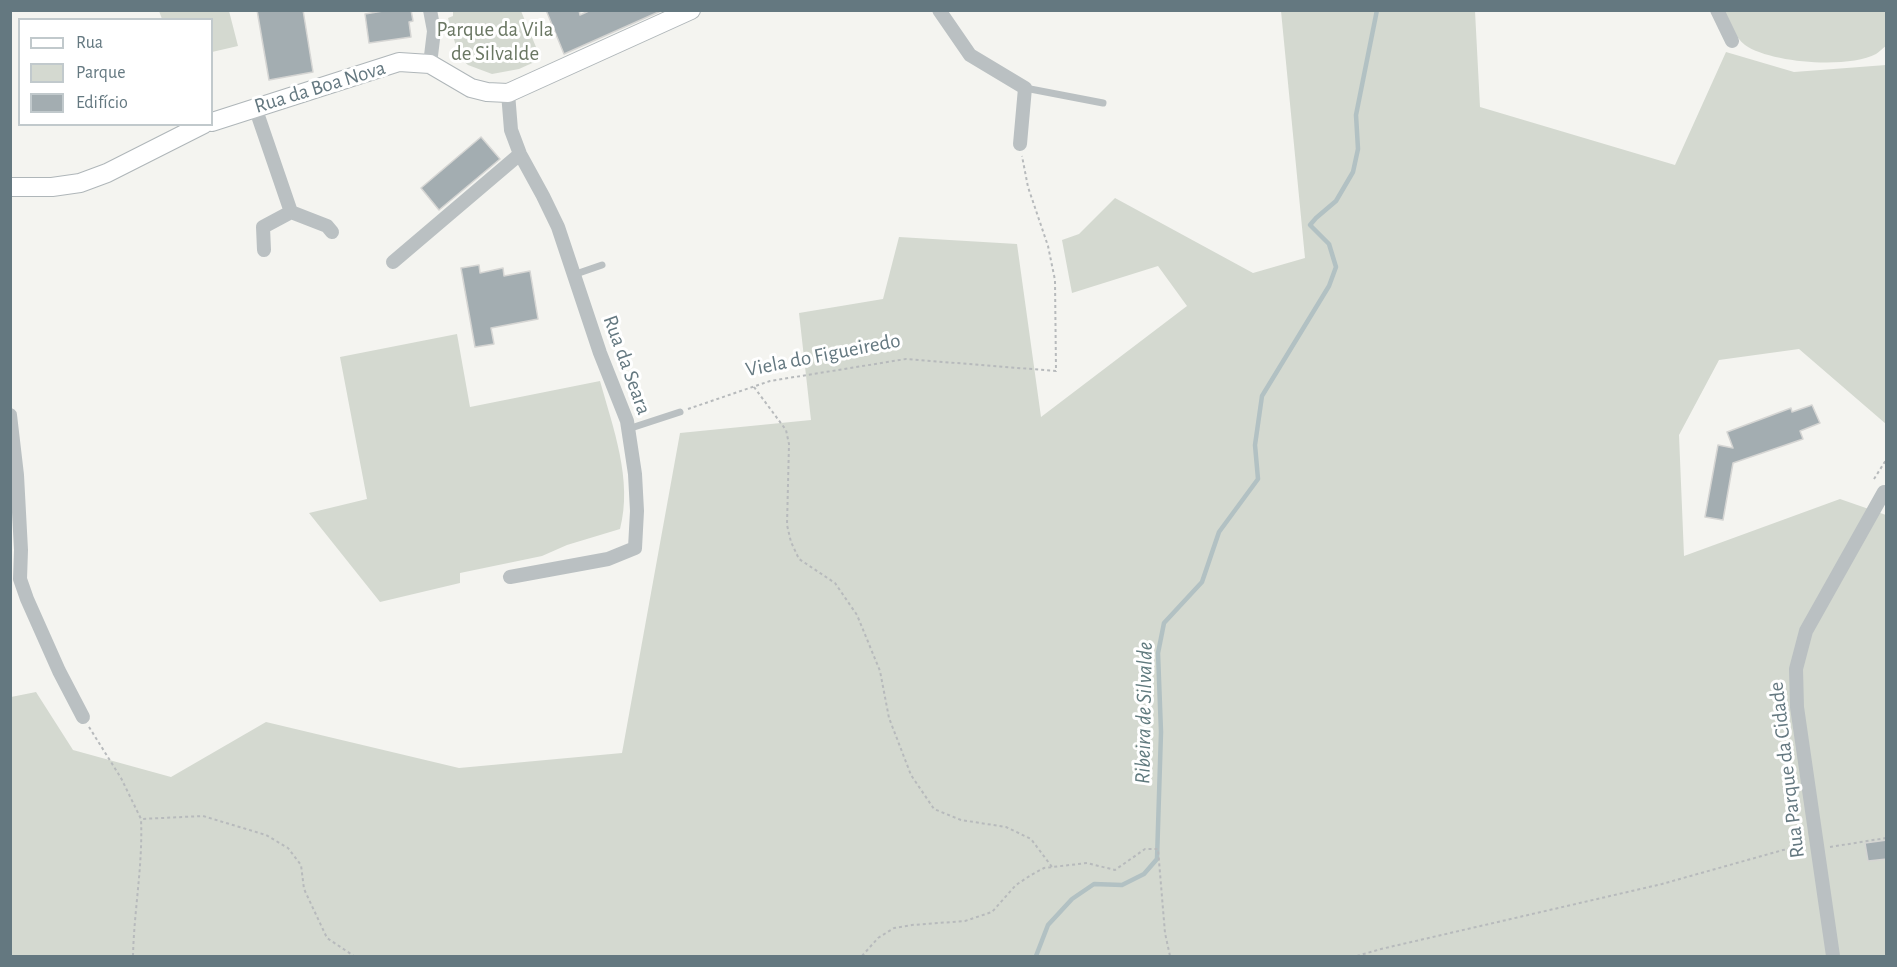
<!DOCTYPE html>
<meta charset="utf-8">
<style>
body{margin:0}
#map{position:relative;width:1897px;height:967px;overflow:hidden;background:#f4f4f0;font-family:"Alegreya Sans",sans-serif}
canvas{display:block}
.frame{position:absolute;inset:0;border:12px solid #647880;pointer-events:none}
.legend{position:absolute;left:18px;top:18px;width:195px;height:108px;box-sizing:border-box;background:#fff;border:2px solid #c1c9cc;margin:0;padding:8px 10px;list-style:none;font-size:18px;color:#647880}
.legend li{display:flex;align-items:center;gap:12px;height:30px}
.legend b{width:30px;border:2px solid #c1c9cc}
</style>
<div id="map">
<canvas width="1897" height="967"></canvas>
<div class="frame"></div>
<ul class="legend">
<li><b style="height:8px;background:#fff"></b>Rua</li>
<li><b style="height:16px;background:#d4d9d0"></b>Parque</li>
<li><b style="height:16px;background:#a3adb1"></b>Edifício</li>
</ul>
</div>
<script>
const g = document.querySelector('canvas').getContext('2d');
g.lineJoin = 'round';
function paint(path, color) {
  g.fillStyle = color;
  g.fill(path, 'evenodd');
}
function strokePath(path, color, width, dash) {
  g.strokeStyle = color;
  g.lineWidth = width;
  g.lineCap = dash ? 'butt' : 'round';
  g.setLineDash(dash || []);
  g.stroke(path);
}
function drawText(font, color, halo, rows, align = 'center') {
  g.font = font + ' "Alegreya Sans",sans-serif';
  g.lineWidth = 6;
  g.setLineDash([]);
  g.textBaseline = 'middle';
  g.strokeStyle = halo;
  g.fillStyle = color;
  for (const [text, x, y, turn = 0] of rows) {
    g.save();
    g.translate(x, y);
    g.rotate((+turn || 0) * Math.PI / 180);
    g.textAlign = isNaN(turn) ? turn : align;
    if (halo) g.strokeText(text, 0, 0);
    g.fillText(text, 0, 0);
    g.restore();
  }
}
const green = new Path2D(`
 M159 11H229L238 46 212 52V20L162 19Z
 M453 11H521L541 59 519 69 492 74 468 65 459 57 448 18 453 16Z
 M1281 11H1475L1480 107 1675 165 1726 52 1794 72 1886 65V424L1799 349 1719 360 1679 435 1684 556 1840 499 1886 515V956H11V697L36 692 73 750 171 777 266 722 459 768 622 753 680 433 811 420 799 313 883 299 899 237 1017 244 1041 417 1187 306 1158 266 1072 293 1062 240 1079 234 1115 198 1253 273 1305 258Z
 M1722 11H1886V46C1883 48 1879 52 1876 54 1848 69 1770 63 1745 45 1735 37 1728 22 1722 11Z
 M457 334 470 407 600 381C613 428 633 480 620 529L567 545 542 556 460 573V583L380 602 309 513 367 499 340 357Z`);
const stream = new Path2D(`
 M1036 956 1048 925 1072 899 1094 884 1122 885 1144 874 1157 859 1161 732 1158 653 1164 623 1202 582 1219 532 1258 479 1255 445 1262 396 1329 286 1336 267 1329 244 1310 225 1316 218 1336 201 1353 172 1358 149 1356 115 1377 10`);
const building = new Path2D(`
 M257 10H303L313 72 269 80Z
 M389 10H411L413 21 409 22 411 37 369 43 365 14Z
 M546 10H579L580 15 591 10H663L564 54Z
 M481 137 500 159 439 210 421 188Z
 M479 265 480 273 503 268 504 276 530 271 538 319 491 328 494 344 475 347 461 268Z
 M1812 405 1820 423 1800 431 1803 439 1733 463 1723 520 1705 517 1718 445 1733 448 1727 432 1791 408 1792 412Z
 M1887 840V859L1868 861 1865 843Z`);
const path = new Path2D(`
 M754 387 786 430 789 444 787 525 791 542 799 559 835 583 857 615 880 671 889 718 911 775 934 809 961 820 1006 827 1031 839 1052 867
 M688 409 770 381 906 359 1056 371 1055 280 1048 246 1028 187 1022 156
 M1874 479 1886 460
 M89 727 121 778 141 819 203 816 266 835 288 848 301 865 304 889 327 938 354 956
 M1830 847 1886 838
 M133 956C134 910 143 865 141 819
 M862 956 878 938 894 928 912 925 965 921 992 912 1016 885 1031 875 1044 868 1087 863 1115 870 1145 849H1158L1165 933 1170 956
 M1357 956 1381 949 1662 884 1783 850 1804 846`);
const lane = new Path2D(`
 M1025 88 1103 103
 M573 275 602 265
 M628 429 680 412`);
const street = new Path2D(`
 M939 10 970 55 1025 88 1020 144
 M1717 10 1732 41
 M430 64 434 31 430 10
 M508 93 511 130 520 154 543 196 558 227 600 353 627 421 635 474 637 511 635 548 608 559 510 577
 M255 107 291 212 327 226 332 232
 M264 250 263 227 291 212
 M393 262 520 154
 M10 415 17 475 21 550 20 579 27 599 59 671 83 717
 M1833 956 1797 707 1796 669 1806 631 1884 492`);
const secondary = new Path2D(`
 M212 122 399 62 430 64 471 88 487 92 508 93 691 10
 M10 187H52L80 183 107 173 204 124`);
const parkNames = [
 ["Parque da Vila",495,30],
 ["de Silvalde",495,54]
];
const streetNames = [
 ["Rua da Boa Nova",320,87,-17],
 ["Viela do Figueiredo",823,355,-11],
 ["Rua da Seara",627,365,70],
 ["Rua Parque da Cidade",1787,770,-97]
];
const waterNames = [
 ["Ribeira de Silvalde",1144,713,-89]
];
paint(green, '#d4d9d0');
strokePath(stream, '#b2c1c3', 4.5);
paint(building, '#a3adb1');
strokePath(building, '#d5d5d3', 1.5);
strokePath(secondary, '#afb6b9', 20);
strokePath(path, '#b7babc', 2, [3, 3]);
strokePath(lane, '#bac0c2', 7);
strokePath(street, '#bac0c2', 14);
strokePath(secondary, '#fff', 18);
drawText('21px', '#6a7763', '#fff', parkNames);
drawText('21px', '#647880', '#fff', streetNames);
drawText('italic 22px', '#607a7e', '#fff', waterNames);
</script>
